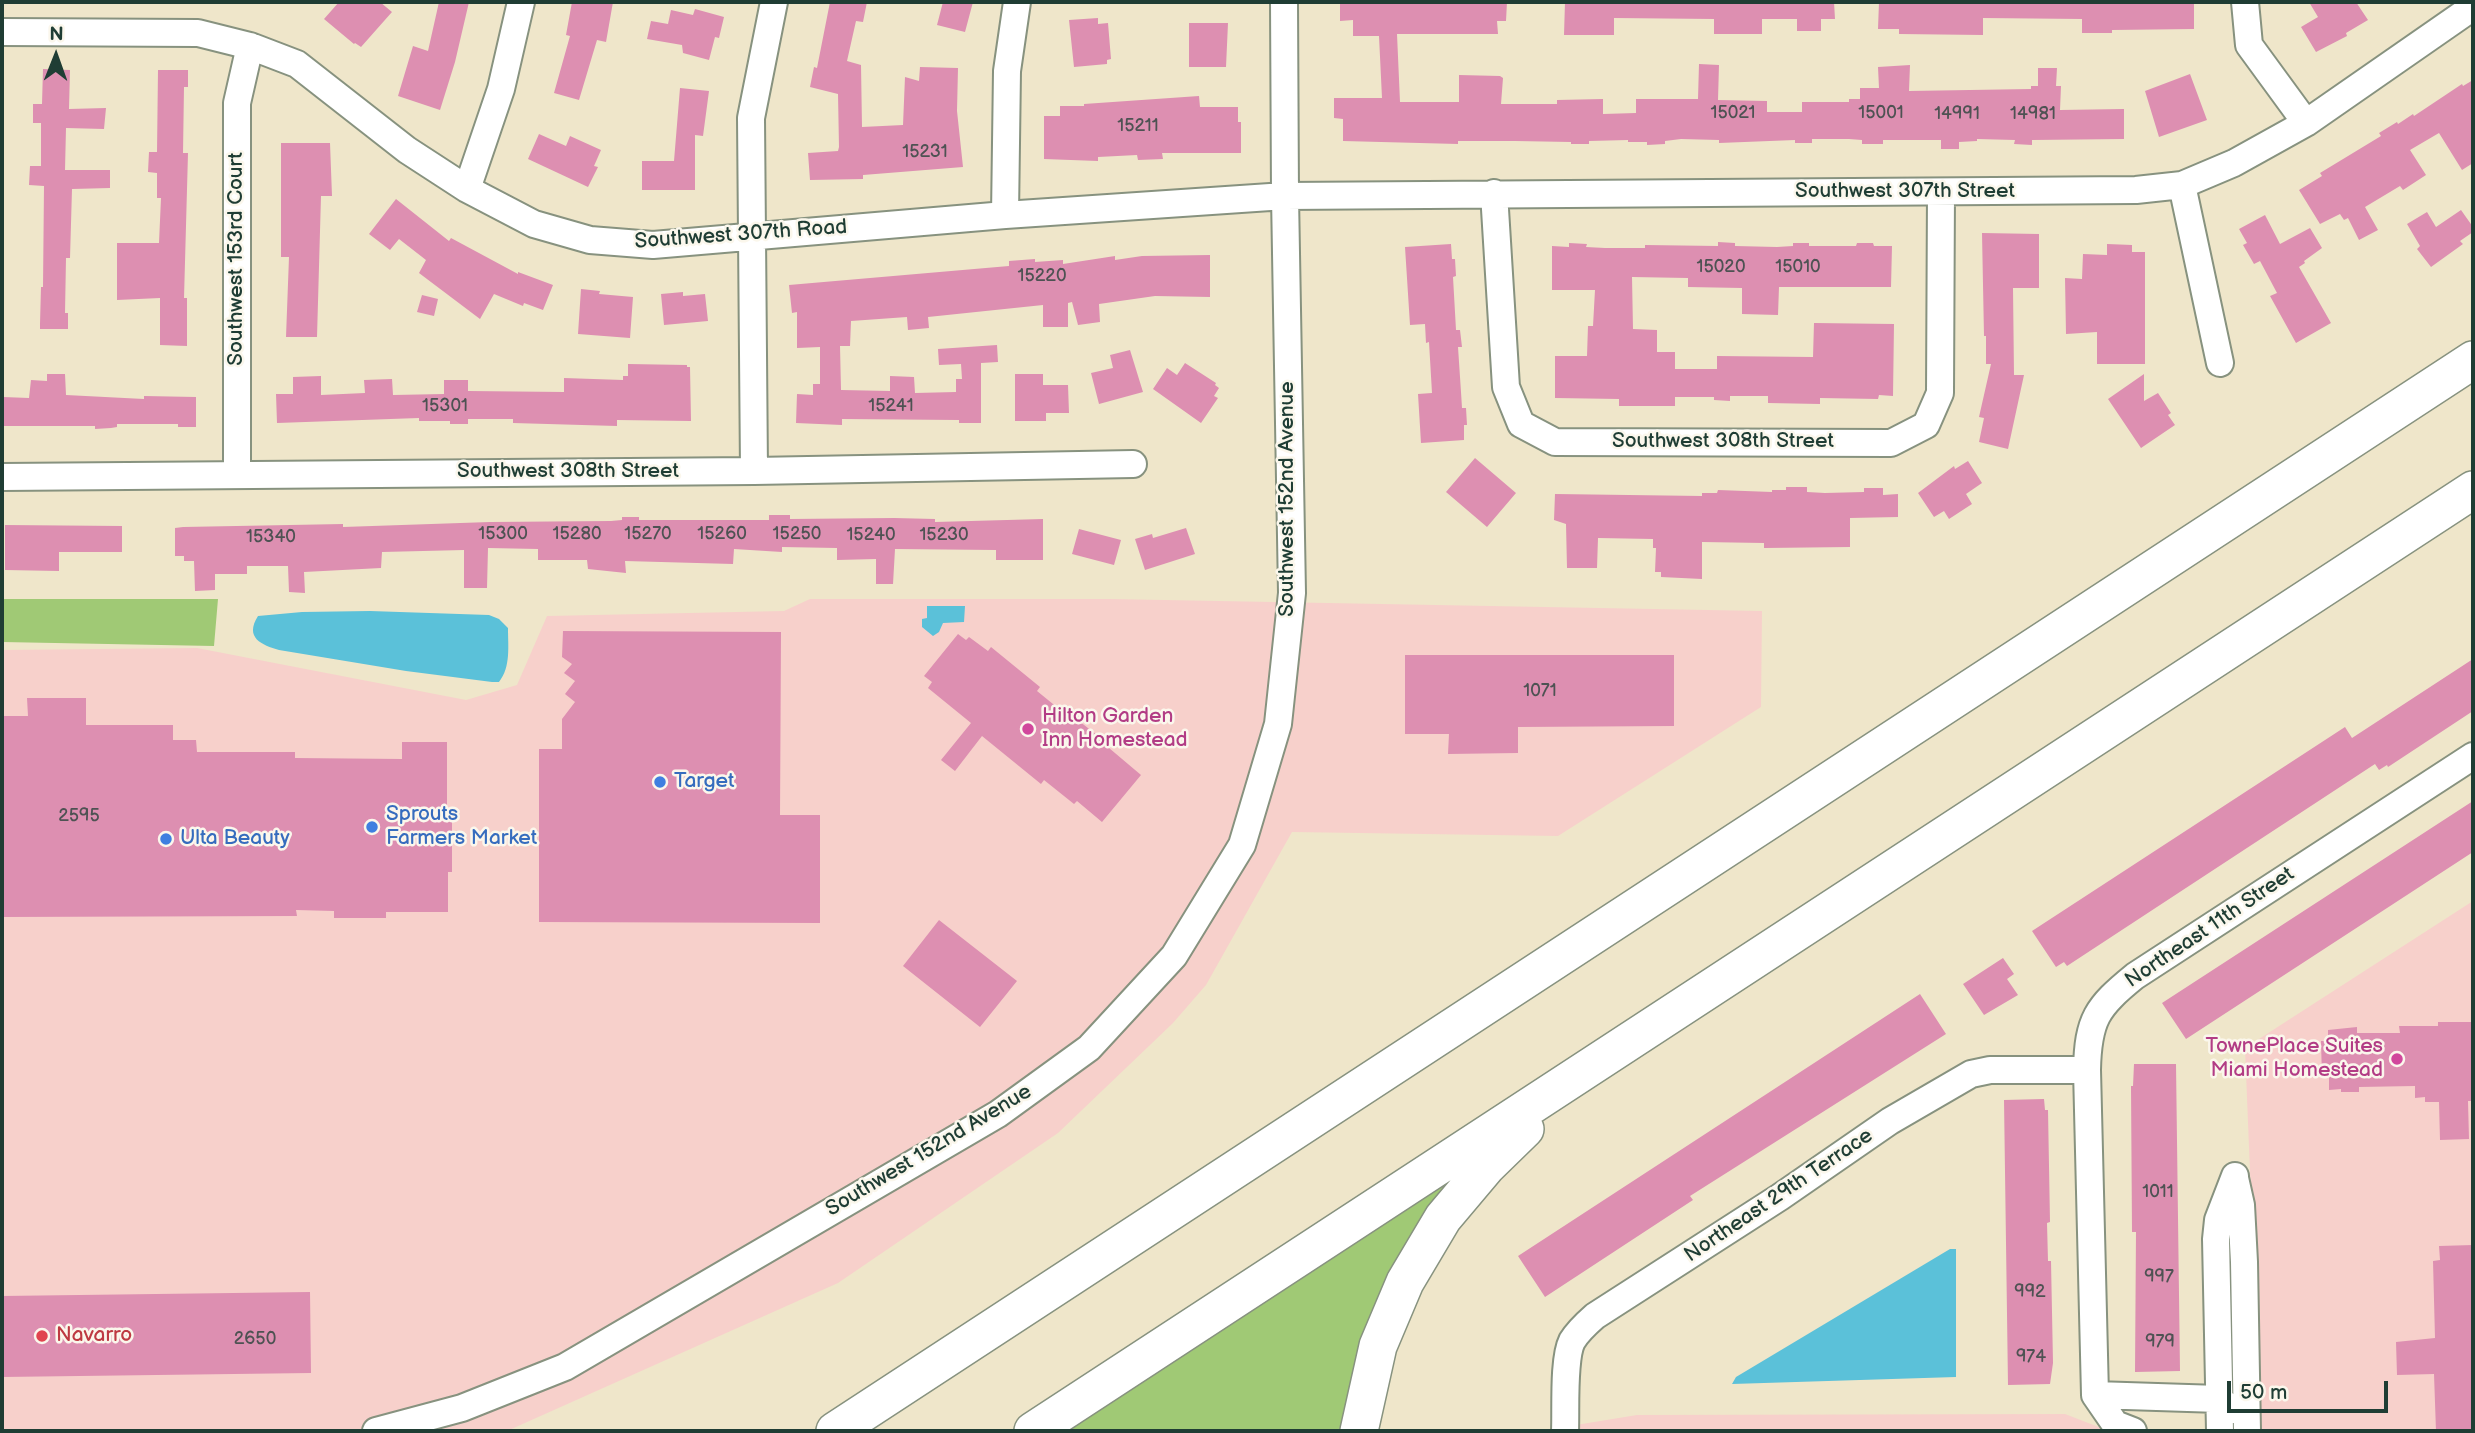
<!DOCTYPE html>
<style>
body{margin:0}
#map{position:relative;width:2475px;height:1433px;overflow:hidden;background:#efe6ca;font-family:"Balsamiq Sans",sans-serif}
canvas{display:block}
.frame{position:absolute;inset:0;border:4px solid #1f3d34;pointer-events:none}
.north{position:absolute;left:21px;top:21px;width:70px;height:70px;-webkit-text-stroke:5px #fbf7ec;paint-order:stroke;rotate:1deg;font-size:19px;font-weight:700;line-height:28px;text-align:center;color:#1f3d34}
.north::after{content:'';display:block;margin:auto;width:24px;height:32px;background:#1f3d34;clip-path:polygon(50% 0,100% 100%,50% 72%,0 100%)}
.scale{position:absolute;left:2227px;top:1381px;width:161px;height:32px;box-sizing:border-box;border:4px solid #1f3d34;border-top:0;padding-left:9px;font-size:21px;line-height:24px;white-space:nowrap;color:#1f3d34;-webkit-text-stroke:5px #fbf7ec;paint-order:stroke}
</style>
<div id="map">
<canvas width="2475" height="1433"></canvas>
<div class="frame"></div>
<div class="north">N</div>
<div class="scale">50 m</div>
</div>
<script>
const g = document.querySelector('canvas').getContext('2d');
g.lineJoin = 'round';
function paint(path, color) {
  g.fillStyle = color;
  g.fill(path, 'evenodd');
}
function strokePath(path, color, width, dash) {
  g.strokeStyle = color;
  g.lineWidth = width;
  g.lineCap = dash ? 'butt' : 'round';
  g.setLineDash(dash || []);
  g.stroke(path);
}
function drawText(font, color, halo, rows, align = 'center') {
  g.font = font + ' "Balsamiq Sans",sans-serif';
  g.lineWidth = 5;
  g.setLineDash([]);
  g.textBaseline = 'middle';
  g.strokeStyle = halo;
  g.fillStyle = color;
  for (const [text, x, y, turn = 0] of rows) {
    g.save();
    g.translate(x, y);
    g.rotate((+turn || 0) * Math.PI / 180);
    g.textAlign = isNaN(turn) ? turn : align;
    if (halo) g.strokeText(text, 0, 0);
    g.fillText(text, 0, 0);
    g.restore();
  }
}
const built = new Path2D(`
 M810 599H1110L1762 611 1761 707 1558 836 1292 832 1206 985 1173 1023 1058 1133 838 1283 507 1431H2V650L197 648 466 700 517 685 547 616 784 611Z
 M2473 901V1431H2258V1369L2245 1048Z
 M2065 1414 2109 1431H1539L1637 1415Z`);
const green = new Path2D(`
 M2 599H218L214 646 2 642Z
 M1457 1177 1349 1431H1068Z`);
const water = new Path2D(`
 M927 606H965L964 622 943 623 939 632 933 636 922 627V619L927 618Z
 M370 611 489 615 499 619 508 628C508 646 511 667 499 682H492L406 671 279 650C262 645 244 638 258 616L302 612Z
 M1950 1249H1956V1377L1732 1384 1736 1377Z`);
const building = new Path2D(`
 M339 2H380L392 12 361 47 355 43 354 44 324 19Z
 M439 2H469L455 62 440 110 398 96 413 46 428 51Z
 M572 2H613L606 42 597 40 579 100 554 93 570 36 566 35Z
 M830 2H867L863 22 856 21 847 61 861 65 862 127 903 125 905 77 919 81 920 67 958 68 957 111 963 167 863 175V179L810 180 808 153 838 151 839 147 838 94 810 87 814 67 817 68Z
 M943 2H973L965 32 937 25Z
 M1340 2H1507L1506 21H1497L1498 34H1397L1400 102H1459V75L1500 76 1503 78 1501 104H1557V100L1603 99V114L1636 113V99H1698L1699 64 1719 65 1718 100 1767 101V112H1802V102H1849V99H1860V88H1879L1878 67 1910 65 1909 91 2031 89V86H2038V68H2057L2056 86H2061L2060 110 2124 109V139L2032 140V145L2014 144 2015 140 1977 139V141L1959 142V149H1941V140H1883V144H1862V140L1849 139H1812V143H1795V140L1719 143V140L1681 139 1665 141V144L1647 145V142H1628V140L1589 141V144H1571V142L1515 141H1458V144L1343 141V119L1334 118V98H1382L1379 36H1353V20L1340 21Z
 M1565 2H1834L1835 19H1821V31H1797V19H1762V34H1714V19L1614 18V35H1564Z
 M1879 2H2194V29L2112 30V33H2082V19L1983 18V35L1899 34V29H1878Z
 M2309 2H2356L2368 20 2346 33 2347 36 2316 52 2301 27 2318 17Z
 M695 9 724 17 719 38 715 37 709 60 683 53 682 45 647 39 651 21 668 24 671 10 693 15Z
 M1098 18V24L1108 23 1111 59 1107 60V64L1074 67 1069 20Z
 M1189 23H1228L1226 67H1189Z
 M43 69 70 70 69 109 106 108 104 129 66 128 65 170H110V188L72 189 70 258H66L65 313H68V329H40V324L41 287H43L44 186 29 185 30 166H41V123H33V104H42Z
 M158 70H188V87H184L183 153H188L184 298H187V346L160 345V298L117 300V243H159L161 198H157V173L148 172 149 152H157Z
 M2190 74 2207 120 2159 137 2145 91Z
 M2473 80V163L2462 170 2439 133 2410 150 2426 175 2403 190 2400 186 2365 207 2378 230 2359 240 2348 218 2344 220 2340 214 2320 224 2299 190 2322 176 2320 173 2381 136 2379 133 2397 122 2398 124 2413 114 2414 116 2462 84 2463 86Z
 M680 88 709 91 703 136 695 135V190H642V161H674Z
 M1199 96 1200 107H1238V122H1241V153H1162L1163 159 1138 160 1137 155 1098 157V161L1044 159V116H1060V106H1084V104Z
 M539 134 566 146 570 136 601 150 594 166 598 167 588 187 528 159Z
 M281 143H330L332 196H321L317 337H286L289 257H281Z
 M396 199 449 241 451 238 518 274V272L553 285 543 310 524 303 523 306 494 294 480 319 419 273 426 260 399 239 390 250 369 234Z
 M2461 210 2473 227V232L2460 241 2463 244 2431 267 2417 249 2420 246 2407 224 2427 212 2436 227Z
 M2265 215 2280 244 2310 228 2322 248 2304 261 2305 263 2299 267 2331 323 2296 343 2270 296 2277 293 2260 261 2254 264 2243 245 2247 243 2239 229Z
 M1982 233 2039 234V288H2013L2014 375H2024L2008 449 1979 442 1984 418 1979 417 1991 364H1986V336H1984Z
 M1718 242 1735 243V246L1777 247 1793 246V243H1809V246H1856L1857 243H1873L1874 246H1892L1891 287H1779L1778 315 1742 314V288L1688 287V278L1632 277 1633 329 1657 330V352H1675V369H1717V356L1813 357 1814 323 1894 324 1893 396 1879 395 1878 399 1820 398V404L1768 403V396H1730V401L1714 400V397H1675V406H1619V399L1555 398V356H1587L1588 326H1593L1595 290H1552V246L1569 247V243L1587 244 1586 247 1605 248H1645V245L1718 246Z
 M1451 244 1452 259H1455L1456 276 1453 277 1456 330H1460L1462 347H1458L1461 392 1462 408H1466L1467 425H1464V440L1421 443 1418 394 1432 393 1429 342 1426 343 1425 324 1410 325 1405 247Z
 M2107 244 2132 245V252H2145V364H2097V332L2066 334 2065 278 2082 279 2083 254 2107 255Z
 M1210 255V297L1155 296 1099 304 1100 322 1078 325 1072 302 1068 303V327H1043V305L928 317 929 328 908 330 907 317 851 321 850 346H840L841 390 890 391V376L914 377 915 393 956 392V379H962L961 364 939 365 938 349 997 345 998 362 981 363V423H959V420L842 419V425L796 423 797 394 813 395V384H820V347L797 348V312L792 313 789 285 1009 266V261L1035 259V262L1063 260V264L1115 256V260L1142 256Z
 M581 289 600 291 599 294 633 297 630 338 578 334Z
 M683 292V296L705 294 708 321 664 325 661 294Z
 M422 295 438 299 434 316 417 312Z
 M1130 350 1143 392 1099 404 1091 373 1113 368 1110 355Z
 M1185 363 1216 383 1215 385 1219 388 1214 396 1218 398 1201 423 1153 389 1167 368 1177 375Z
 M628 364 687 365V367H690L691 421 617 420V426L513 423V419H468V424H450V421H419V418L277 423 276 394H293V377L321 376V395L365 393 364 380 392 379 393 395 444 394V380H468V391L564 392V378L623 380V376H628Z
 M47 374H65L66 395 144 399V396L196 397V427H178V424H117V427L111 428 95 429V426H3V397L29 398 31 380 47 381Z
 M1015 374H1043V385H1068L1069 413H1046V421H1015Z
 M2144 374V401L2158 393 2171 413 2168 415 2175 425 2141 448 2108 399Z
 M1475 458 1516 493 1487 527 1446 492Z
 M1968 461 1982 483 1966 494 1972 504 1949 519 1944 511 1934 517 1918 493 1954 466 1955 469Z
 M1786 487H1807V492L1825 493 1864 492V488H1883V495L1898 494V517L1850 518V547L1764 548V543L1702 542V579L1661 577V572H1655L1656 548H1653V539L1598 538 1597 568H1567L1566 524 1554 520 1555 494 1702 496V493H1717L1718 490 1772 492V490H1786Z
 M769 515H790V519L894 518 935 519V522L1043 519V560H996V550L895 549 893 584H876V559L837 560V548L782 547V552L734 549 733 564 625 561 626 573 588 569 587 560H538V549L488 548 487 588H464V550L382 552 381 568 304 572 305 593 289 592 288 566H247V574H215V590L195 591 194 561H184V556H175V528L183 527 343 524V527L490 522 611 521 622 520V517H639V520H769Z
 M5 525 122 526V552H59V571L5 570Z
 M1186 528 1195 554 1145 570 1135 539 1152 534 1153 538Z
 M1079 529 1121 540 1114 565 1072 554Z
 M563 631 781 632 780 815H820V923L539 922V749H562V719L575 702 565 694 575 681 564 673 572 664 562 657Z
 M958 634 966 640 969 637 988 651 991 647 1040 687 1037 691 1064 713 1066 711 1097 735 1096 737 1141 775 1102 822 1077 801 1074 804 1044 780 1041 784 982 736 955 771 941 760 971 723 928 688 932 682 924 676Z
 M1405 655H1674V726L1518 727V753L1448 754 1449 734H1405Z
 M2473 659V711L2388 767 2387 765 2379 770 2375 764 2067 966 2064 962 2056 967 2032 931 2345 727 2352 738Z
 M27 698H86V725H173V740H196L197 752H295V758L402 759V742H447V818H452V872H448V912H386V918H334V911L296 910 297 916 2 917V716H28Z
 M2473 801V852L2186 1039 2162 1003Z
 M939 920 1017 981 980 1027 903 966Z
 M2003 958 2014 974 2007 979 2018 995 1984 1015 1963 984Z
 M1920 994 1946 1034 1690 1196 1693 1200 1545 1297 1518 1256Z
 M2438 1022H2473V1101H2468L2469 1139 2440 1140 2439 1102H2425V1097L2415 1098V1086L2359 1087V1092H2341V1089L2329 1090V1077L2322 1078 2321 1041H2328V1030L2357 1027V1033H2400L2399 1026H2438Z
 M2134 1064H2176L2180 1371 2135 1372 2136 1232H2132L2131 1086H2133Z
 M2044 1099 2045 1110H2048L2050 1222 2047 1223 2048 1261H2051L2053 1363 2050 1384 2008 1385 2004 1100Z
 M2473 1245V1431H2436L2434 1374 2397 1375 2396 1342 2435 1338 2433 1261 2440 1260 2439 1246Z
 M310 1292 311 1373 2 1377V1296Z`);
const minor = new Path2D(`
 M2245 2 2249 45 2306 123
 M2 32 198 33 250 46 297 64 407 150 467 189 534 224 590 240 653 245 1005 215 1285 196 2136 190 2182 185 2234 163 2306 123 2473 7
 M2182 185 2220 363
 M467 189 501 89 521 2
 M1494 193 1506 387 1521 424 1555 442 1891 443 1926 425 1940 393 1941 192
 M1005 215 1007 71 1017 2
 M754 471 751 118 774 2
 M237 474V103L250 46
 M2 477 754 471 1133 464
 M2235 1178 2241 1205 2244 1262 2247 1431
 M2095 1395 2087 1070C2088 1019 2097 1007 2135 976L2473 756
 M2095 1395 2219 1399 2232 1410
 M2095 1395 2115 1424 2133 1431
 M376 1431 462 1408 565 1367 998 1114 1089 1048 1174 956 1242 845 1278 724 1292 593 1285 196 1284 2
 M1565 1431C1566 1409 1563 1359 1572 1341 1578 1331 1587 1323 1595 1316L1780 1197 1890 1121 1971 1074 1990 1070H2087
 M2220 1431 2216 1239 2218 1220 2235 1176`);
const highway = new Path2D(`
 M835 1431 2473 360
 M1033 1431 2473 490
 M1359 1431 1378 1346 1405 1282 1443 1218 1486 1167 1525 1129`);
const markers = [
 [1028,729,7,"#d1479c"],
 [660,782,7,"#3f7fe0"],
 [372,827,7,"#3f7fe0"],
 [166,839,7,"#3f7fe0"],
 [2397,1059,7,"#d1479c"],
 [42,1336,7,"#e0444e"]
];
const numberNames = [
 ["15021",1733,113],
 ["15001",1881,113],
 ["14991",1957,114],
 ["14981",2033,114],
 ["15211",1138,126],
 ["15231",925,152],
 ["15020",1721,267],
 ["15010",1798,267],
 ["15220",1042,276],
 ["15301",445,406],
 ["15241",891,406],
 ["15300",503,534],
 ["15280",577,534],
 ["15270",648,534],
 ["15260",722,534],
 ["15250",797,534],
 ["15240",871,535],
 ["15230",944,535],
 ["15340",271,537],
 ["1071",1540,691],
 ["2595",79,816],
 ["1011",2158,1192],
 ["997",2159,1277],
 ["992",2030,1292],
 ["2650",255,1339],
 ["979",2160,1342],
 ["974",2031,1357]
];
const streetNames = [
 ["Southwest 307th Street",1905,192],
 ["Southwest 307th Road",741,235,-4],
 ["Southwest 153rd Court",237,259,-90],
 ["Southwest 308th Street",1723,442],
 ["Southwest 308th Street",568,472],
 ["Southwest 152nd Avenue",1288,499,-90],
 ["Northeast 11th Street",2210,928,-34],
 ["Southwest 152nd Avenue",929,1151,-31],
 ["Northeast 29th Terrace",1779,1196,-34]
];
const hotelNames = [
 ["Hilton Garden",1042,717],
 ["Inn Homestead",1042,741],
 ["TownePlace Suites",2383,1047,"right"],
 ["Miami Homestead",2383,1071,"right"]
];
const shopNames = [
 ["Target",674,782],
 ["Sprouts",386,815],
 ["Farmers Market",386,839],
 ["Ulta Beauty",180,839]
];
const healthNames = [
 ["Navarro",56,1336]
];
paint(built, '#f7d0cb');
paint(green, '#a0c975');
paint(water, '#5bc1d9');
paint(building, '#dd8fb1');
strokePath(minor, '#87927f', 30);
strokePath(highway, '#87927f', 40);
strokePath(minor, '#fff', 26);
strokePath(highway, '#fff', 37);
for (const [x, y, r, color] of markers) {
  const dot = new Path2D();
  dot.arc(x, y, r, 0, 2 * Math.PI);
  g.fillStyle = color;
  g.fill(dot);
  strokePath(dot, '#fbf7ec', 2.5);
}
drawText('18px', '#4e5253', null, numberNames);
drawText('21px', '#1f3d34', '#fbf7ec', streetNames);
drawText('21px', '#b23c85', '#fbf7ec', hotelNames, 'left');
drawText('21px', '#366cbe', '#fbf7ec', shopNames, 'left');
drawText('21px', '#be3a42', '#fbf7ec', healthNames, 'left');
</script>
